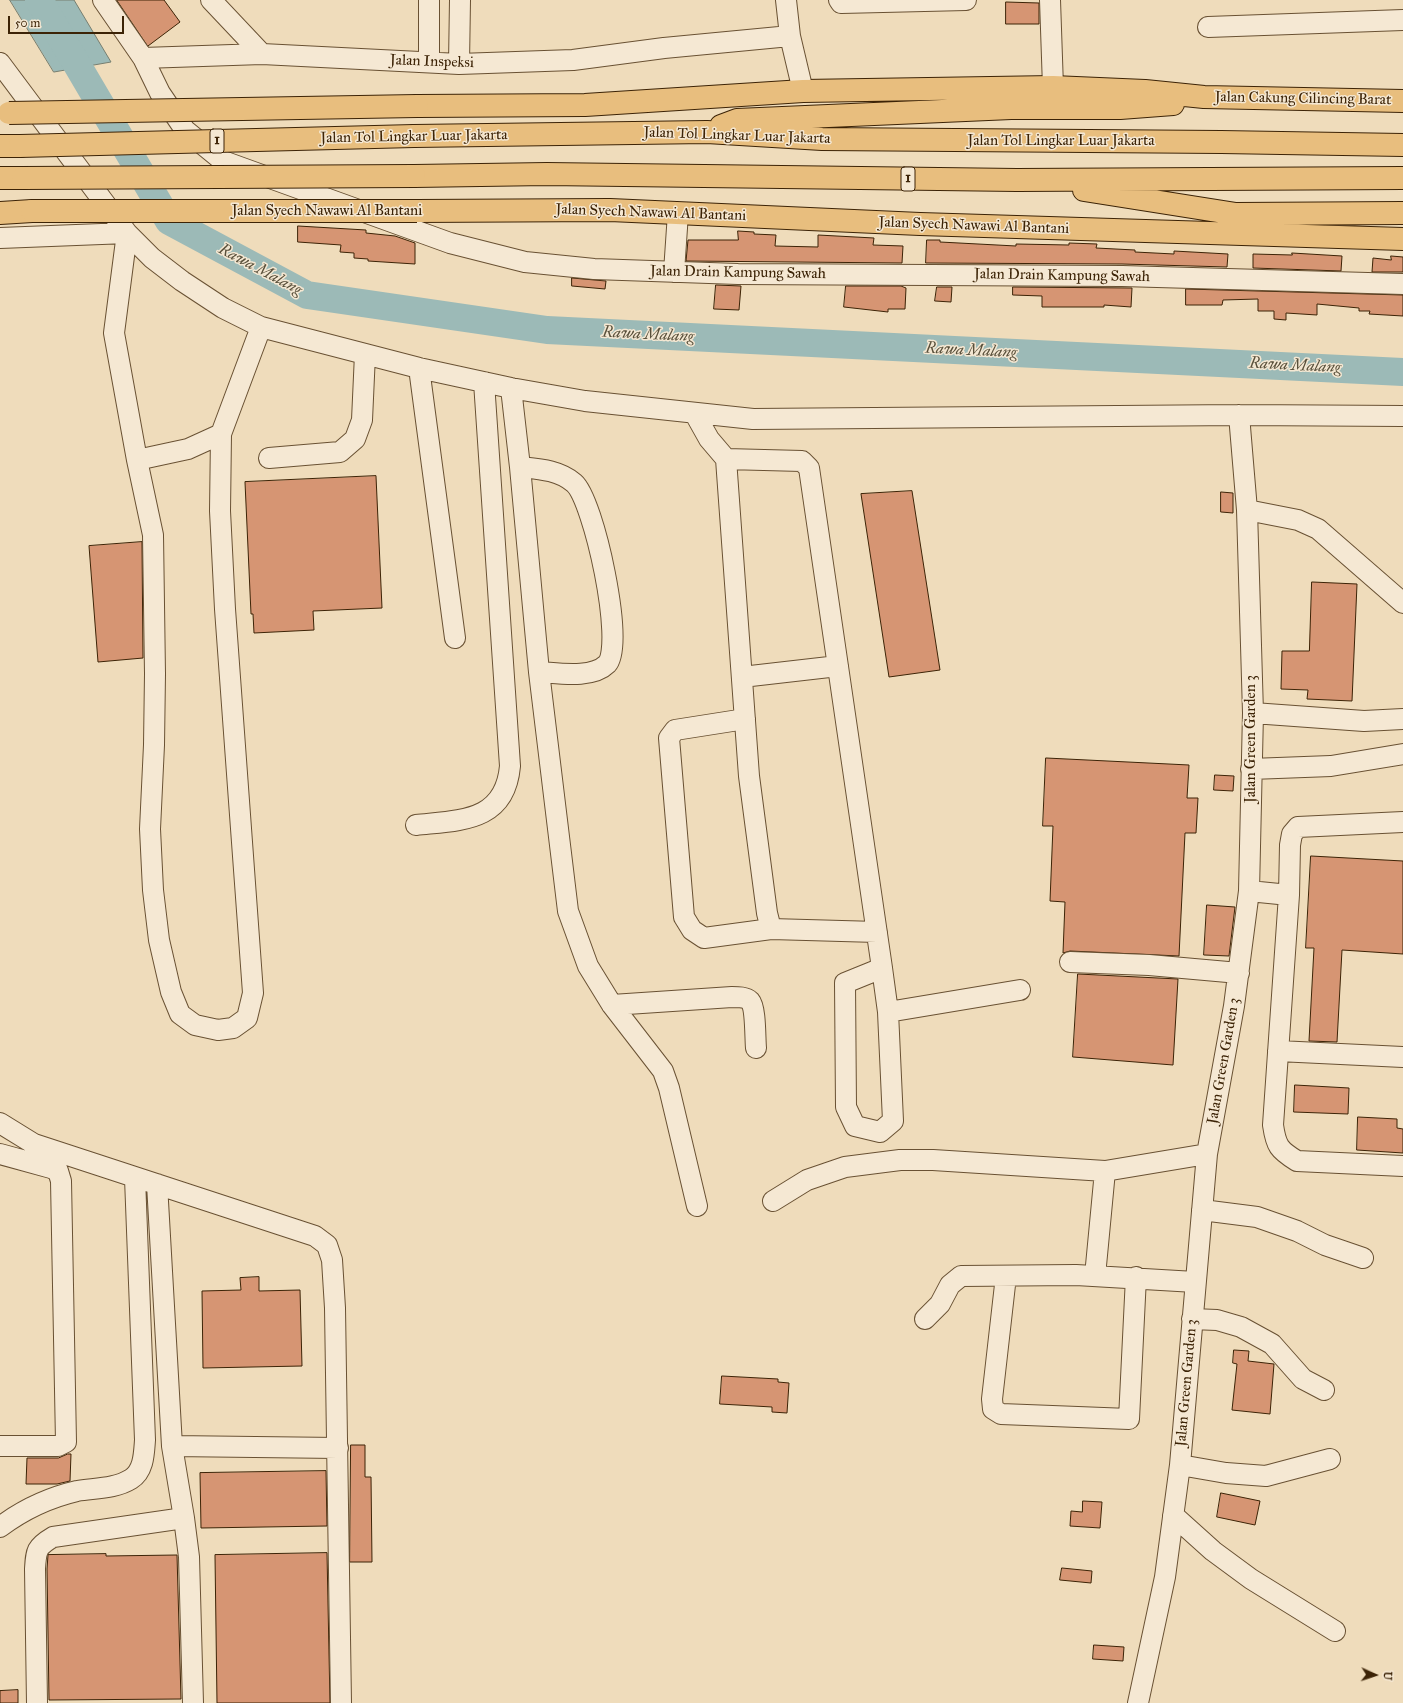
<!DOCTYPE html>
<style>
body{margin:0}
#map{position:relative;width:1403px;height:1703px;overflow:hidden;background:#efdcbb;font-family:"IM FELL Great Primer",serif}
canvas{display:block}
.north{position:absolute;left:1355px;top:1655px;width:40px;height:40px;-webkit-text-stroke:3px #f5e8d3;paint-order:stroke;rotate:93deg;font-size:11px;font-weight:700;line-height:16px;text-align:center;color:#3c2306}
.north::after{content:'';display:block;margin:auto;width:14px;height:18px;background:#3c2306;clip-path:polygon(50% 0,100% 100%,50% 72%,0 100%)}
.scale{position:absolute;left:8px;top:16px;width:116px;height:18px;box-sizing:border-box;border:2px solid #3c2306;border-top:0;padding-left:5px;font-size:12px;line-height:14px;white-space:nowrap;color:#3c2306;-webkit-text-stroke:3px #f5e8d3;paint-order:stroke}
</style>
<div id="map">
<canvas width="1403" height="1703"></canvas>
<div class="north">U</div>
<div class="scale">50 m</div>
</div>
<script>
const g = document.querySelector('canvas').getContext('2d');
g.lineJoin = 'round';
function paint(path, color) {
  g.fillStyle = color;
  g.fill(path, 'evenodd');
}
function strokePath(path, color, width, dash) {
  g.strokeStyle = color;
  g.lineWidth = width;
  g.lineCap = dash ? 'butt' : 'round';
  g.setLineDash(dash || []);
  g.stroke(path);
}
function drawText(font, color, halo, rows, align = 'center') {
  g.font = font + ' "IM FELL Great Primer",serif';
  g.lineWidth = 3;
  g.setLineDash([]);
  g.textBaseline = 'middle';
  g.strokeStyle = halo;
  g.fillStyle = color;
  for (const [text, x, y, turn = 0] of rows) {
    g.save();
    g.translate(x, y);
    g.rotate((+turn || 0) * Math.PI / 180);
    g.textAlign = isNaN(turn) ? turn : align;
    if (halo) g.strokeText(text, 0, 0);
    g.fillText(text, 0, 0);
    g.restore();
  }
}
const water = new Path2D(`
 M10 0H74L111 62 54 72Z`);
const river = new Path2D(`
 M39 0 169 221 307 295 547 330 1403 372`);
const building = new Path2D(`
 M117 0H164L180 22 148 46Z
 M1006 2 1039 3V24H1006Z
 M298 226 366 230V233L395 236 415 243V264L368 261V259L354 258V253L340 252 341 245 298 242Z
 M738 231 754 232V234L776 235 775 246 818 247V235L874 238 873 245 903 246 902 263 686 261 688 240H738Z
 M927 240H940V242L1016 246V244L1069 245V243L1097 244 1096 248 1135 250V252L1174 254V251L1228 254 1227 267 1122 264 926 263Z
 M1292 253 1342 256 1341 271 1253 268V254L1292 255Z
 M1391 256 1403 257V272H1372L1373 258 1391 260Z
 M572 278 606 281 605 289 572 286Z
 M716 285 741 286 739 310 714 309Z
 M846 286H901L906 288 905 309H888V312L844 307Z
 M937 287H952L951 302 935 301Z
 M1013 287 1132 288 1131 307 1104 305V307H1042V296L1013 295Z
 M1186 289 1403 295V316L1369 314 1370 311H1359V308L1317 304V315L1286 313V320L1274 319V311H1258V299L1223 300 1222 305H1186Z
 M376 476 382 608 313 611 314 630 254 633 253 614H251L245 482Z
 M912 491 940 670 889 677 861 494Z
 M1221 492 1233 493V513L1221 512Z
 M142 542 143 658 98 662 89 546Z
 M1312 582 1357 584 1352 701 1307 699 1308 690 1281 689 1282 651H1309Z
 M1046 758 1189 765 1187 798H1198L1196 833H1185L1179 956 1070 951 1063 953 1065 902 1050 901 1053 826H1043Z
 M1215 775 1234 776 1233 791 1214 790Z
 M1311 856 1403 861V954L1342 950 1337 1042 1309 1041 1314 948H1306Z
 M1207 905 1235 907 1229 956 1204 955Z
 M1078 974 1178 979 1173 1065 1073 1057Z
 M1295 1085 1349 1088 1348 1114 1294 1112Z
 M1358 1117 1397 1119V1128L1403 1129V1153L1357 1150Z
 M259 1277V1291L300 1290 302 1366 203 1368 202 1291 241 1290 240 1278Z
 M1234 1350 1249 1351 1248 1361 1274 1364 1270 1414 1232 1410 1237 1364 1233 1363Z
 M722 1376 778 1379V1382L789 1383 787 1413 772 1412V1407L720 1404Z
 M351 1445H365V1477H371L372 1562H350Z
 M68 1454H71L70 1481 57 1484H26L27 1458H58Z
 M326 1471 327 1526 201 1528 200 1473Z
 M1221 1493 1260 1501 1255 1525 1217 1517Z
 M1083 1501 1102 1502 1100 1528 1070 1526 1071 1511 1082 1512Z
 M327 1553 330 1703H217L215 1555Z
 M106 1554V1556L177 1555 181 1699 49 1700 47 1569 48 1555Z
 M1062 1568 1092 1571 1091 1583 1060 1580Z
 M1094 1645 1124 1647 1123 1661 1093 1659Z
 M18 1690V1703H0V1691Z`);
const minor = new Path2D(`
 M103 0 143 58 262 54 459 64 573 60 664 48 790 36
 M211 0 262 54
 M429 0V62
 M786 0 790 36 803 91
 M839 0 841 3 966 0
 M1050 0 1053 87
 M1208 27 1403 20
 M143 58 160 93 185 130 223 161 450 243 525 262 594 269 738 274 1122 276 1403 284
 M0 63 127 233 152 258 182 281 223 308 261 327 419 368 511 388 585 401 753 419 1239 415 1403 416
 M459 64 460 0
 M127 233 114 333 137 460
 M0 238 127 233
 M674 272 678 213
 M419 368 455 638
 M511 388 520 467C539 469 559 470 574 483 594 500 625 645 607 664 592 679 558 673 539 672
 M695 414 709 439 726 459 802 461 809 468 882 968 888 1012 893 1121 880 1132 855 1126 846 1107 845 983 882 968
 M221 434 188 449 137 460 153 535 155 674 154 745 150 829 153 890 159 940 171 992 180 1014 195 1025 218 1030 233 1028 247 1018 253 993 225 609 220 511 221 434 261 327
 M269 458 340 452 355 439 362 420 365 354
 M726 459 749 776 767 913 771 929 877 932
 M520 467 539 672 568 911 588 966 612 1005 663 1071 669 1088 697 1206
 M1247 510 1298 520 1318 529 1403 603
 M742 677 838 666
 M1253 713 1364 721 1403 719
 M745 719 675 730 669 738 684 917 692 930 704 938 771 929
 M1251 769 1331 766 1403 754
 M1403 822 1298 827 1292 834 1290 845 1289 895 1273 1125C1276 1146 1279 1150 1297 1161L1403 1166
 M416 825C461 820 505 822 510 766L484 382
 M1249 891 1289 895
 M1070 962 1149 965 1239 973
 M612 1005 732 997C738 997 746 997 750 1001 756 1008 755 1038 756 1048
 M888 1012 1020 990
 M1278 1051 1403 1057
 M0 1123 34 1144 315 1236 327 1245 332 1260 335 1308 341 1703
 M0 1154 51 1168 58 1171 61 1181 66 1442 58 1446H0
 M157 1184 172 1446 184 1518 189 1557 193 1703
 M773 1201 807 1180 845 1167 900 1160H933L1105 1171 1207 1154
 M1202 1210 1257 1217 1297 1231 1325 1245 1363 1258
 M1006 1276 992 1399 993 1409 1001 1414 1129 1419 1136 1277
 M1095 1276 1105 1171
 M925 1319 940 1304 950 1285 961 1276 1076 1275 1195 1282
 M1192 1319 1217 1320 1241 1327 1272 1344 1303 1379 1324 1390
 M172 1446 338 1448
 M1180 1465 1226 1473 1266 1476 1330 1459
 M1173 1515 1213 1551 1251 1579 1335 1631
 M0 1527C24 1509 47 1498 77 1491 95 1488 115 1489 131 1479 144 1471 144 1453 145 1440L135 1178
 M37 1703 35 1569C36 1551 36 1547 53 1537L184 1518
 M1138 1703 1165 1577 1180 1465 1207 1154 1234 1006 1249 891 1253 713 1247 510 1239 415`);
const highway = new Path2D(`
 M417 106 585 105 803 91 1053 87 1145 91 1204 97 1403 101
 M721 126 737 120 1011 108H1120L1173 104
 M414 136 707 132 822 139 1221 142 1403 145
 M0 146H20
 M414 176 547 174 1017 180 1403 178
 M0 178H23
 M1084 190 1236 214 1403 213
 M417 211 610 210 920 224 1403 239
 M0 213 32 211`);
const highwayBridge = new Path2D(`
 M9 113 417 106
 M20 146 414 136
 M23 178 414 176
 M32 211H417`);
const shields = [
 [217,141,14],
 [908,179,14]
];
const shieldNames = [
 ["1",217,141],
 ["1",908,179]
];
const streetNames = [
 ["Jalan Inspeksi",432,62,2],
 ["Jalan Cakung Cilincing Barat",1303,99,1],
 ["Jalan Tol Lingkar Luar Jakarta",737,136,2],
 ["Jalan Tol Lingkar Luar Jakarta",414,137,-1],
 ["Jalan Tol Lingkar Luar Jakarta",1061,141],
 ["Jalan Syech Nawawi Al Bantani",327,211],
 ["Jalan Syech Nawawi Al Bantani",651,213,2],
 ["Jalan Syech Nawawi Al Bantani",974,226,2],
 ["Jalan Drain Kampung Sawah",738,273,1],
 ["Jalan Drain Kampung Sawah",1062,276,1],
 ["Jalan Green Garden 3",1251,739,-90],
 ["Jalan Green Garden 3",1224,1061,-80],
 ["Jalan Green Garden 3",1187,1383,-85]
];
const waterNames = [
 ["Rawa Malang",260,270,28],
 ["Rawa Malang",648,335,3],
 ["Rawa Malang",971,351,3],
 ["Rawa Malang",1295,366,3]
];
paint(water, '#9cbab7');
strokePath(water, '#767e70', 1);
strokePath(river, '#9cbab7', 28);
paint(building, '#d69573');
strokePath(building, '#3c2306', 1);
strokePath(minor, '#695133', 22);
strokePath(highway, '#3c2306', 24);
strokePath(minor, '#f5e8d3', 20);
strokePath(highway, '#e8be7e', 22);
strokePath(highwayBridge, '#3c2306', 24, []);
strokePath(highwayBridge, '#e8be7e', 22);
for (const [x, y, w] of shields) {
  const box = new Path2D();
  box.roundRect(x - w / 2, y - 12, w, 24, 3);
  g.fillStyle = '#f5e8d3';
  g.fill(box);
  strokePath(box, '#3c2306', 1);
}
drawText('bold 14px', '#3c2306', null, shieldNames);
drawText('15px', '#3c2306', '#f5e8d3', streetNames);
drawText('italic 16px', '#59503b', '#f5e8d3', waterNames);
</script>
